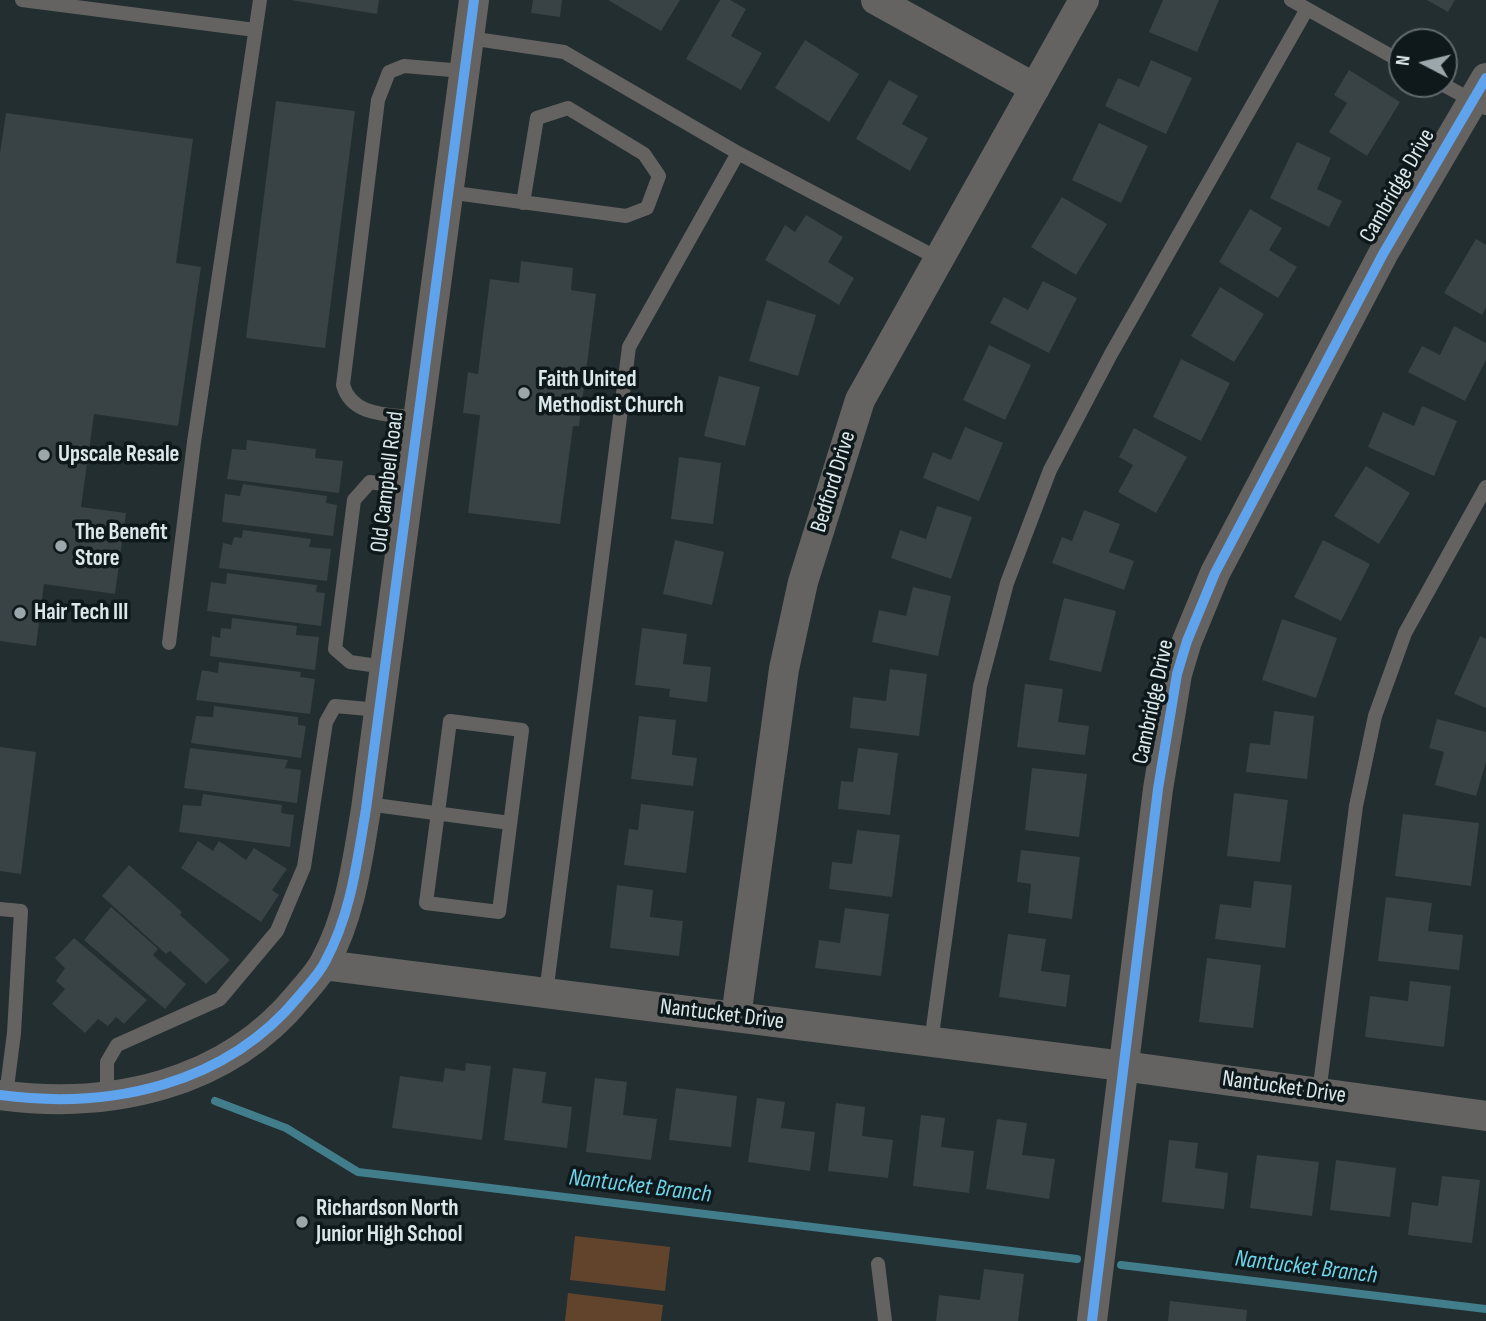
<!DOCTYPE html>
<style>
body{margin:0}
#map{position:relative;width:1486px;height:1321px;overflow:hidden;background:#232e31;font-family:"Sofia Sans Condensed",sans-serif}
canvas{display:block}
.north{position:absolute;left:1388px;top:28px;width:70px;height:70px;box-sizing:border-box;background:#0f181a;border:2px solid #616b6e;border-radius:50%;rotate:277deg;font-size:19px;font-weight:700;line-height:28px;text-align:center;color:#dbe8eb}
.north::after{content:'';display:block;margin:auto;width:24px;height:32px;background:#9ba7aa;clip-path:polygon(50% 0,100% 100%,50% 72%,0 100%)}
</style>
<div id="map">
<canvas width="1486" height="1321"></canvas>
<div class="north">N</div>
</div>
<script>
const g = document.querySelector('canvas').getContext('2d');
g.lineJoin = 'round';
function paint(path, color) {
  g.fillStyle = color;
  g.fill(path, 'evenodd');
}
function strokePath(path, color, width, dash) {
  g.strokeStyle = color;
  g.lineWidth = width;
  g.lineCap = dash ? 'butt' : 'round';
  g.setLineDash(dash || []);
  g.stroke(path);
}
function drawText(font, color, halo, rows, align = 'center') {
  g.font = font + ' "Sofia Sans Condensed",sans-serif';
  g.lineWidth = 7;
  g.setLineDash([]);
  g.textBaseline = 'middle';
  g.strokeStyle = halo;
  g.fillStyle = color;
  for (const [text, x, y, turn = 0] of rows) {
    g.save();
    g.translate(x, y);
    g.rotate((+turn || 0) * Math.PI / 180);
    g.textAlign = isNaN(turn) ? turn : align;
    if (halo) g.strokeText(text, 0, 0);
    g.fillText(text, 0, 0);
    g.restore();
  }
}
const green = new Path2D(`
 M575 1236 670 1247 665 1291 570 1280Z
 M568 1293 663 1305 661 1321H565Z`);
const stream = new Path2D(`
 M215 1101 286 1128 358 1172 1077 1259
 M1121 1265 1486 1309`);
const building = new Path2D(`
 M291 0H379L377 14Z
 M533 0H562L560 17 531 13Z
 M608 0H680L661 31Z
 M720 0H730L746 9 731 36 762 53 741 90 686 59Z
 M1163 0H1219L1197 52 1149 32Z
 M1427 0H1455L1448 12Z
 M805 40 859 74 829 122 775 88Z
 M1151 60 1192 78 1166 134 1105 106 1118 78 1139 87Z
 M1349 70 1400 102 1367 156 1329 132 1347 103 1334 95Z
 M889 80 918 96 902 124 928 138 910 171 856 139Z
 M276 101 355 111 325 348 246 338Z
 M6 113 193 139 176 263 201 267 178 426 94 414 81 507 126 513 115 594 44 584 36 646 0 641V153Z
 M1099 123 1148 146 1121 203 1072 180Z
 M1297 142 1331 158 1317 189 1342 201 1329 227 1270 198Z
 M1062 197 1107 224 1076 275 1031 247Z
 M1250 209 1282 228 1269 250 1297 267 1278 298 1219 262Z
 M806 215 843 237 828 262 854 278 839 305 765 260 785 225 795 232Z
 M1476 239 1486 245V307L1482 315 1444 293Z
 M521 261 573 268 571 290 596 294 579 426H573L560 524 468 513 480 415 463 413 468 372 478 374 490 279 519 283Z
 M1043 281 1077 298 1049 353 990 323 1004 297 1028 310Z
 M1220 287 1264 314 1234 362 1191 336Z
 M767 300 816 315 798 376 749 361Z
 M1454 326 1486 343V360L1465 401 1408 372 1422 346 1440 355Z
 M989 345 1031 365 1005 420 963 400Z
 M1181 359 1230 383 1201 441 1153 417Z
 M719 376 760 387 745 446 704 436Z
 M1422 406 1457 421 1434 476 1368 447 1383 412 1414 426Z
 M965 427 1003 443 979 501 923 478 933 452 951 460Z
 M1134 428 1187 457 1156 513 1118 492 1133 465 1119 457Z
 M247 440 316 449 315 458 343 461 339 493 227 479 232 449 246 450Z
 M679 457 721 463 713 524 671 519Z
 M1366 466 1410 493 1379 544 1334 516Z
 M243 484 327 496 326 503 337 505 333 536 222 522 225 494 240 496Z
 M937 506 972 517 951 579 891 558 900 530 926 539Z
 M1084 510 1120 524 1109 552 1134 561 1124 590 1052 563 1062 537 1072 541Z
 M243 530 311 539 309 547 331 549 327 581 219 568 223 543 232 545 234 537 242 538Z
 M675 540 724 552 712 605 663 594Z
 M1323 540 1370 564 1341 621 1294 597Z
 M227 573 317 585 316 592 325 593 321 626 207 611 211 582 226 584Z
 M913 587 951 596 938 656 872 642 879 610 906 616Z
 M1064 598 1116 611 1101 672 1049 660Z
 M232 618 297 626 296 635 319 637 315 670 210 656 212 636 220 638 221 628 231 629Z
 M1282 619 1337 638 1316 698 1262 680Z
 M642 628 687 634 683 664 711 667 707 702 669 697 670 689 635 685Z
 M1480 636 1486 639V708L1454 694Z
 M219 662 301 672 300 677 315 679 310 714 196 700 202 670 218 673Z
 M890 669 927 674 919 736 850 728 853 697 886 701Z
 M1025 684 1063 689 1058 722 1089 726 1085 755 1017 747Z
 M214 706 298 717V725L306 726 301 758 191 743 196 716 213 717Z
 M1274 711 1314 716 1307 779 1246 772 1250 743 1270 745Z
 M639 716 676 720 672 755 697 758 693 786 631 779Z
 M1437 719 1486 732V762L1476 796 1435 785 1444 752 1429 748Z
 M0 747 36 752 21 874 0 871Z
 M190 748 288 760 285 768 301 770 297 803 184 788Z
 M858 748 898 753 890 815 838 809 841 781 853 782Z
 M1032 768 1087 774 1079 837 1025 830Z
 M1234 793 1288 800 1280 862 1227 856Z
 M203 794 282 805 281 813 294 815 290 847 179 832 183 805 201 806Z
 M641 804 694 811 686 873 624 865 629 829 638 830Z
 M1403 814 1479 823 1471 886 1395 876Z
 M857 830 900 835 892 897 829 889 832 862 852 864Z
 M198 841 213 851 219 841 246 860 254 848 287 869 272 890 279 895 261 922 181 868Z
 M1021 850 1080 857 1072 919 1028 913 1031 884 1017 882Z
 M129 865 182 912 180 915 230 960 206 984 170 951 166 954 102 896Z
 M1254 881 1292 885 1285 948 1215 939 1220 904 1251 908Z
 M617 885 653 890 650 917 683 921 679 956 610 948Z
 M1386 897 1432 903 1428 931 1463 935 1459 970 1378 961Z
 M111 907 158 949 153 955 186 984 165 1009 84 940Z
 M845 908 889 914 881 976 815 968 819 940 840 943Z
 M1008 934 1046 939 1041 971 1070 975 1066 1007 999 997Z
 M74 938 147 1000 124 1024 116 1017 108 1026 98 1019 85 1033 52 1004 65 989 56 981 65 968 55 958Z
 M1207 958 1261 965 1253 1028 1199 1022Z
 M1410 981 1451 986 1444 1047 1365 1037 1370 996 1408 1001Z
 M466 1063 491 1066 482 1140 392 1128 400 1076 443 1082 445 1068 465 1071Z
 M513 1068 546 1072 542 1103 572 1107 567 1148 504 1140Z
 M595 1078 627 1082 623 1115 657 1119 651 1160 586 1152Z
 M676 1088 737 1096 731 1147 669 1140Z
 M757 1098 785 1102 781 1128 815 1132 810 1171 748 1162Z
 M836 1103 865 1107 862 1136 893 1140 888 1178 828 1171Z
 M921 1115 945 1118 941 1147 974 1151 969 1193 913 1186Z
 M997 1119 1027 1123 1022 1155 1055 1159 1049 1199 986 1189Z
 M1169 1140 1198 1143 1195 1168 1228 1173 1224 1209 1162 1202Z
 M1257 1155 1319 1162 1312 1216 1250 1208Z
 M1336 1160 1396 1168 1390 1217 1330 1210Z
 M1442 1176 1480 1180 1472 1243 1408 1235 1412 1202 1438 1206Z
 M984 1269 1024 1274 1018 1321H936L939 1295 980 1300Z
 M1170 1301 1247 1310 1246 1321H1168Z`);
const service = new Path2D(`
 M22 0 255 30
 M1291 0 1402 62
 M469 38 564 52 738 153 939 259
 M1442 84 1486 108
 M447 192 626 216 647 208 659 176 644 154 568 108 537 118 523 203
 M417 418C389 414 352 417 343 385L378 100 389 72 404 66 464 71
 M169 643 194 442 260 0
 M385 667 350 662 335 649 354 500 370 482 409 488
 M450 721 522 730 499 912 426 903Z
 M367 804 510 823
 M0 909 21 911 14 1033 6 1095
 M546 993 629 347 738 153
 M931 1042 980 686 1007 583 1050 470 1111 354 1307 9
 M1319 1093 1356 806 1375 716 1405 633 1486 487
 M107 1097V1062L117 1045 220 999 277 931 304 867 326 722 335 706 379 710
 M878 1264 885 1321`);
const minor = new Path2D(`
 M876 0 1035 88
 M324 965 1123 1066 1486 1116
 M736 1017 784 669 803 582 860 400 1084 0
 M0 1095C110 1110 226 1085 299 996 308 985 319 974 325 962 351 914 357 862 366 809L474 0
 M1092 1321 1158 789 1177 674 1187 641 1215 573 1383 254 1486 78`);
const cycleway = new Path2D(`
 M0 1095C110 1110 226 1085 299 996 308 985 319 974 325 962 351 914 357 862 366 809L474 0
 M1092 1321 1158 789 1177 674 1187 641 1215 573 1383 254 1486 78`);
const markers = [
 [524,393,7,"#9ba7aa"],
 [44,455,7,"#9ba7aa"],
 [61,546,7,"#9ba7aa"],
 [20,613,7,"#9ba7aa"],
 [302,1222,7,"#9ba7aa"]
];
const streetNames = [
 ["Cambridge Drive",1398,186,-60],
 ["Old Campbell Road",388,482,-83],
 ["Bedford Drive",834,482,-73],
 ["Cambridge Drive",1154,702,-78],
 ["Nantucket Drive",722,1015,7],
 ["Nantucket Drive",1284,1088,8]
];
const poiNames = [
 ["Faith United",538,380],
 ["Methodist Church",538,406],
 ["Upscale Resale",58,455],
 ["The Benefit",75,533],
 ["Store",75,559],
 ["Hair Tech III",34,613],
 ["Richardson North",316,1209],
 ["Junior High School",316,1235]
];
const waterNames = [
 ["Nantucket Branch",640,1187,7],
 ["Nantucket Branch",1306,1268,7]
];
paint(green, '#62442d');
strokePath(stream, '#417d8a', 8);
paint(building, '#394244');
strokePath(service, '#646361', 14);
strokePath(minor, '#646361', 30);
strokePath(cycleway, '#60a3ed', 10);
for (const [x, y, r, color] of markers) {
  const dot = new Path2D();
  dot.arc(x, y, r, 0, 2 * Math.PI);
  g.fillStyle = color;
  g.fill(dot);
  strokePath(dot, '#0f181a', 2.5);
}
drawText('23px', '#dbe8eb', '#0f181a', streetNames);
drawText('bold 23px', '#dbe8eb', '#0f181a', poiNames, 'left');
drawText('italic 24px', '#6dd4e9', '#0f181a', waterNames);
</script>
